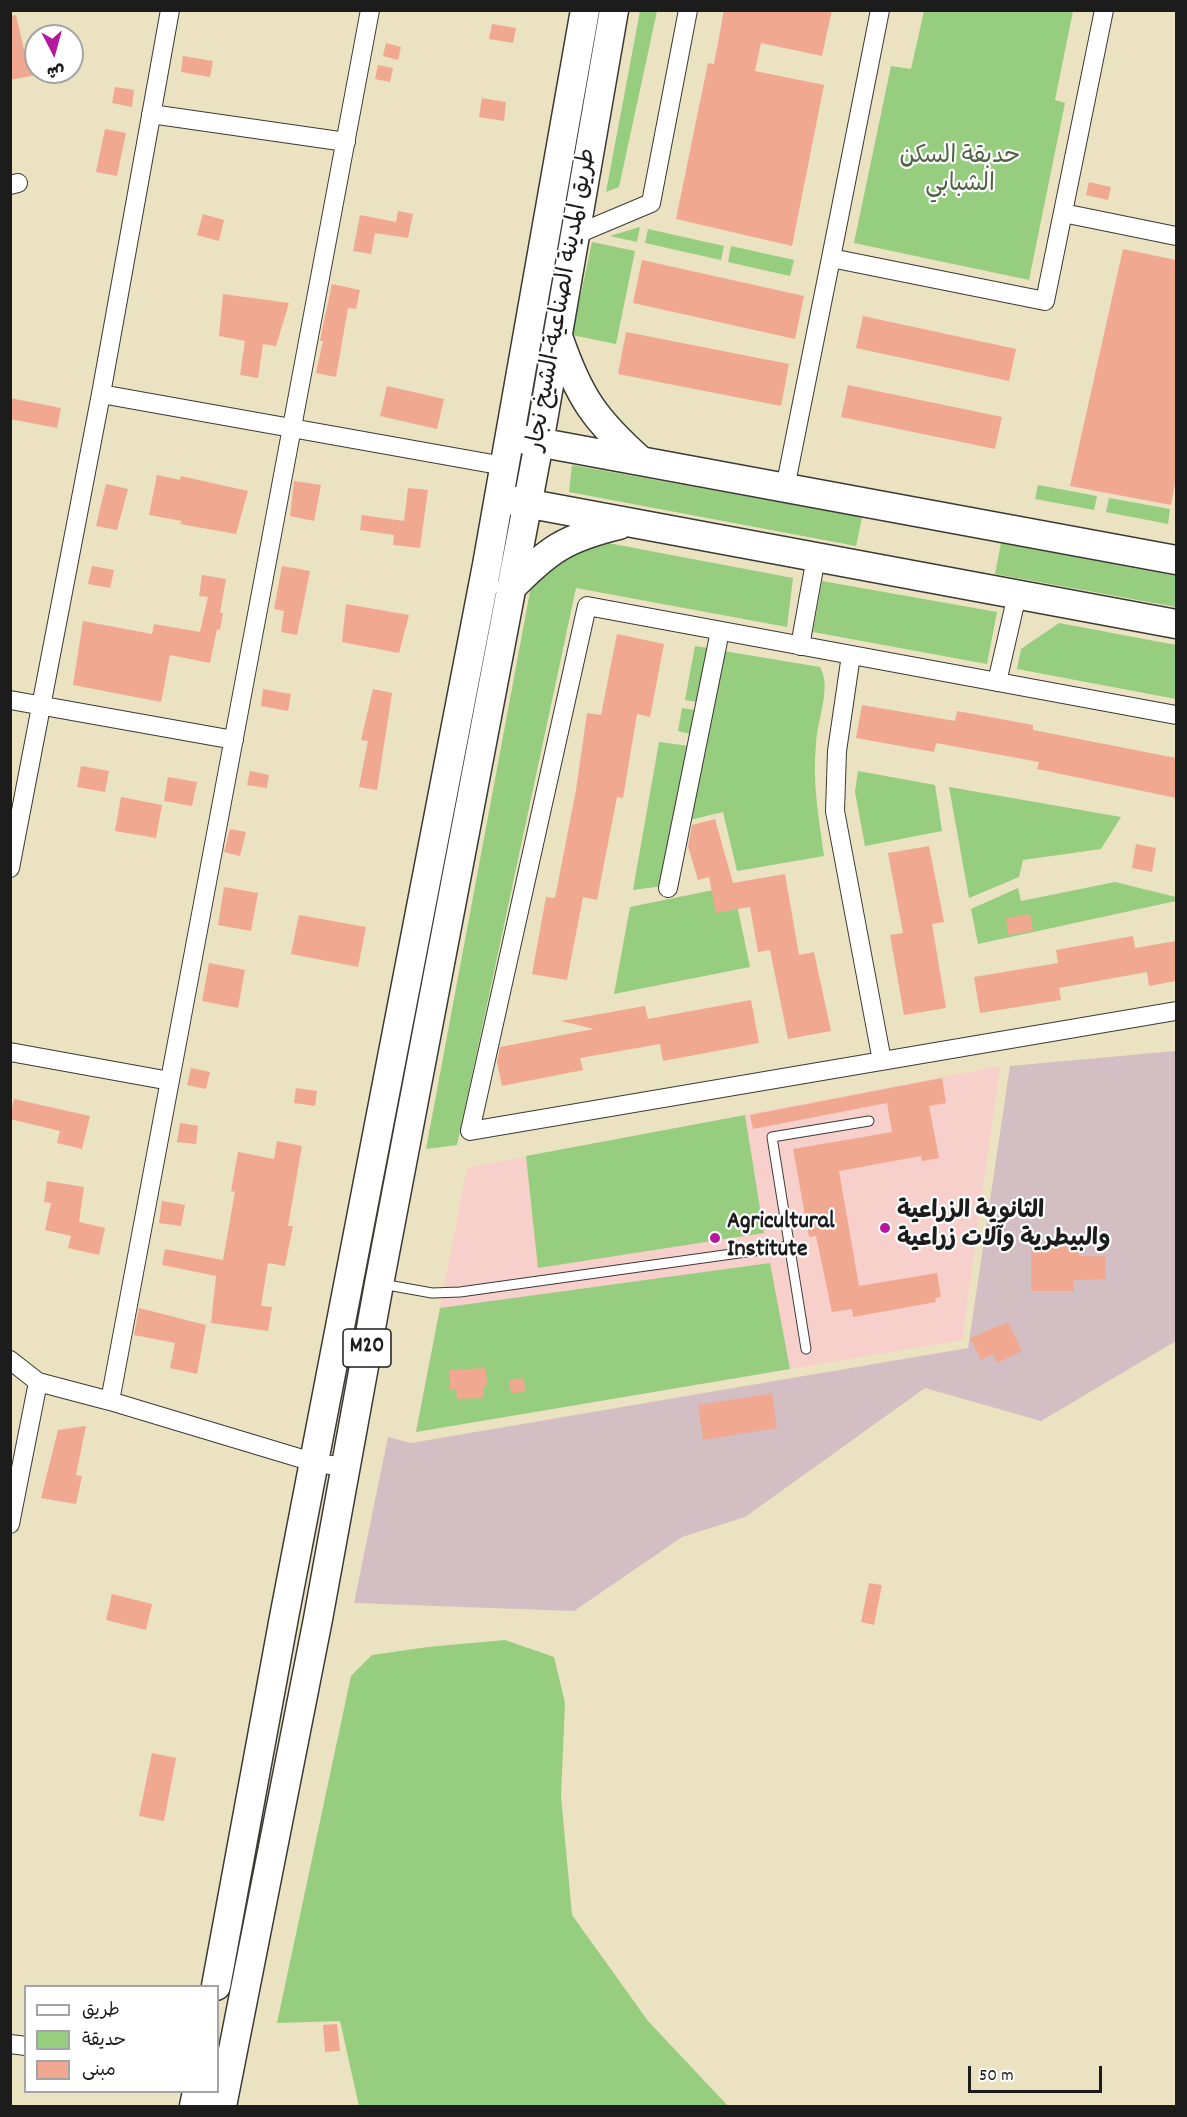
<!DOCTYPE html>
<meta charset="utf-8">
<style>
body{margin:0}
#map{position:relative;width:1187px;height:2117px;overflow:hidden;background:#ebe2c1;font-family:Dekko,"Playpen Sans Arabic",sans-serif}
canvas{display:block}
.frame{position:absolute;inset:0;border:12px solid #1c1c1c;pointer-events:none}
.legend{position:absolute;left:24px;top:1985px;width:195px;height:108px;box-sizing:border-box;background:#fff;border:2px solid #a4a4a4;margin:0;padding:8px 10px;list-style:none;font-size:18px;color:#1c1c1c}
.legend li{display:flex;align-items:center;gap:12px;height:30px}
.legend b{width:30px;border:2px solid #a4a4a4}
.north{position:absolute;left:24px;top:24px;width:60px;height:60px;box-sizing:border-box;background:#fff;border:2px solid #a4a4a4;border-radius:50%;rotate:174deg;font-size:16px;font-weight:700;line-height:24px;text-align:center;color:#1c1c1c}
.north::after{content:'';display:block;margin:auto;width:21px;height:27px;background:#b5179e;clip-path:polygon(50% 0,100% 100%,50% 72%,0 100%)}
.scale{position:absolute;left:968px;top:2066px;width:134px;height:27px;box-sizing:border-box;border:3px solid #1c1c1c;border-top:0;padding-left:8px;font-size:18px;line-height:21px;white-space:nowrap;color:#1c1c1c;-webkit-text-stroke:4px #fff;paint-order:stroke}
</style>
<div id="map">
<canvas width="1187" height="2117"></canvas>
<div class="frame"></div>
<ul class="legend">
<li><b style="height:8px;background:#fff"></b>طريق</li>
<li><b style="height:16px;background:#96cd7f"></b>حديقة</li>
<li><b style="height:16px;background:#f0a891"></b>مبنى</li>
</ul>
<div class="north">ش</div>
<div class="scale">50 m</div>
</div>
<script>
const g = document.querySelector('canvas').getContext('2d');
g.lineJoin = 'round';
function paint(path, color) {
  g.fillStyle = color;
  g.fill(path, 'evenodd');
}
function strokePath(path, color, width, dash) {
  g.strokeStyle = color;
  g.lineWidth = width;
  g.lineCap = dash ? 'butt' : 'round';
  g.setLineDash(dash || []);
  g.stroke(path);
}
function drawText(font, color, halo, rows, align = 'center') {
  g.font = font + ' Dekko,"Playpen Sans Arabic",sans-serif';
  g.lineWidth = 4.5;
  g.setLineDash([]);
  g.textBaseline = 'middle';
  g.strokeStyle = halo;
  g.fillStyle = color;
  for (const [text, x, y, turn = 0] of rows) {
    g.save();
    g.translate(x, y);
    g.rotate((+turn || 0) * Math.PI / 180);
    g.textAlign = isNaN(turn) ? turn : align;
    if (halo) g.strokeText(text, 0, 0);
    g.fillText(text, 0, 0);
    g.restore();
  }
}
const built = new Path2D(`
 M1000 1066 962 1340 416 1432 467 1168Z`);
const industrial = new Path2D(`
 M1176 1051V1341L1041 1421 925 1388 745 1517 682 1537 574 1611 354 1603 388 1437 411 1443 968 1348 1010 1066Z`);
const green = new Path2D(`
 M640 11H657L619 187 606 192Z
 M924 11H1073L1055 100 1065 103 1029 280 854 243 891 66 911 69Z
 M640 227 637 242 610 236Z
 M648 229 724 246 721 260 645 243Z
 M592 242 635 251 616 344 572 335Z
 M731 246 794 260 790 276 728 262Z
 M572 465 862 517 856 546 569 492Z
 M1038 485 1097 496 1094 510 1035 499Z
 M1109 498 1170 509 1168 524 1106 512Z
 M608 543 793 578 787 627 576 588 457 1145 426 1149 535 565 566 549Z
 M1001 543 1176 576V607L995 574Z
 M822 581 997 612 987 664 813 632Z
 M1059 623 1176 645V699L1017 669 1021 649Z
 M695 646 708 648 697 702 685 700Z
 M724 651 820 667C832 687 817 721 816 744 812 782 819 819 824 856L737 871 723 812 690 820Z
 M682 708 695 710 691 734 678 731Z
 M659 742 689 746 663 886 633 890Z
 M858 771 935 785 942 831 865 846 855 792Z
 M949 787 1121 817 1101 849 1023 860 1019 877 969 898Z
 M1115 882 1176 897V901L978 944 971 909 1018 888 1021 901Z
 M733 886 750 967 614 994 630 907Z
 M745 1115 764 1233 538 1268 526 1156Z
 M770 1263 790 1369 416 1432 440 1308Z
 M505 1640 554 1657 565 1703 561 1796 572 1915 648 2021 728 2106H359L340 2021 277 2023 351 1676 372 1655 428 1647Z`);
const building = new Path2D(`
 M724 10H832L822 56 761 43 755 71 824 85 792 246 676 219 708 63 714 64Z
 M16 15 26 58 36 54V75L10 80V16Z
 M492 24 516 28 513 43 489 39Z
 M386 43 401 47 398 60 383 56Z
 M183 56 213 61 210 77 181 72Z
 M378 65 393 68 390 82 375 79Z
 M115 87 134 90 132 107 112 103Z
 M482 98 506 102 504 121 479 117Z
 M105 129 126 133 117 176 96 172Z
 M1089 182 1111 187 1108 200 1086 195Z
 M398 211 413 214 408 238 375 233 371 254 353 251 360 215 396 222Z
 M203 214 224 220 219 241 197 235Z
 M1123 249 1176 260V478L1171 505 1070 486Z
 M642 260 804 296 795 339 633 303Z
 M332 284 360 290 356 309 348 308 336 377 316 373 323 341H320L322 330Z
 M223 294 289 303 276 346 263 344 258 378 240 375 245 341 219 336Z
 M863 316 1016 349 1009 381 856 348Z
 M626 332 789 364 781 406 618 374Z
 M848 385 1002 417 995 449 841 417Z
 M387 386 444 399 437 429 380 416Z
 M10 398 61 408 57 428 10 419Z
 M157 475 180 480 181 476 248 491 236 534 180 524 182 521 149 515Z
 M294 481 321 485 314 521 290 516Z
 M106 484 128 489 117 530 96 526Z
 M408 488 428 490 420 548 393 545 394 535 360 530 362 515 404 521Z
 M92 566 114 570 110 588 88 584Z
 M282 566 310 571 297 635 281 632 284 611 274 609Z
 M202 575 226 579 220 613H223L220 630 217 629 210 663 170 655 161 702 73 685 83 621 152 634 154 624 200 632 208 597 199 596Z
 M346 604 409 615 399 653 342 642Z
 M617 634 664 644 650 717 637 714 623 798 617 797 597 900 583 897 567 980 532 974 546 897 555 898 576 790 587 713 601 715Z
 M263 689 291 694 288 711 261 706Z
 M373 689 392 693 377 790 359 787 368 741 361 740Z
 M862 705 955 721 957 711 1033 725V730L1176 758V798L1037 769 1039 762 936 743 934 752 856 738Z
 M81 766 109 771 105 792 77 787Z
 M250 771 269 775 267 788 247 785Z
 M168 777 197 782 192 806 164 801Z
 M121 797 162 805 156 838 115 831Z
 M715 819 733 883 785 874 799 955 814 952 831 1031 788 1039 770 950 758 952 750 907 716 913 709 877 698 880 688 846 692 825Z
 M230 829 246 832 240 856 224 852Z
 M1136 844 1156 848 1152 872 1132 868Z
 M929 846 944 922 932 924 946 1008 904 1015 890 935 903 933 888 853Z
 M224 887 258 893 251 931 218 925Z
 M1030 914 1033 931 1008 935 1006 918Z
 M299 915 366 927 358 967 291 954Z
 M1133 936 1135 948 1176 941V981L1149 986 1147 972 1059 988 1061 1000 980 1013 974 977 1058 963 1056 950Z
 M209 963 245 970 238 1008 202 1001Z
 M751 1000 759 1043 663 1061 660 1044 580 1058 583 1070 502 1086 497 1062 500 1047 594 1029 561 1021 645 1006 648 1019Z
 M191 1068 210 1072 206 1089 187 1085Z
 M942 1078 946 1103 929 1106 939 1158 922 1161 921 1156 839 1171 859 1286 937 1273 941 1297 935 1298 936 1302 853 1317 852 1309 832 1312 816 1236 809 1237 793 1149 892 1132 887 1103 753 1129 750 1115Z
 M296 1088 317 1091 315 1106 294 1103Z
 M14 1099 90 1116 82 1149 57 1143 60 1131 10 1119Z
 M180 1123 198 1126 196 1144 177 1142Z
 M277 1141 302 1146 288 1226H293L285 1266 268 1263 261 1306 272 1307 268 1331 211 1323 216 1276 162 1265 165 1249 223 1260 235 1192 231 1191 238 1152 274 1159Z
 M47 1181 84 1187 79 1222 105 1228 99 1255 68 1248 71 1236 45 1230 51 1203 44 1202Z
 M162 1201 185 1205 181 1226 159 1223Z
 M1049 1244H1079V1256H1106V1279L1074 1280V1291H1031V1248H1049Z
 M139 1308 206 1325 197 1374 170 1368 175 1343 134 1335Z
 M1008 1322 1022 1351 997 1363 993 1354 981 1360 970 1338Z
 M486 1368 487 1386H483L484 1398 457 1399 456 1389H450L449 1370Z
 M524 1378 525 1392 511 1393 509 1380Z
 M772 1393 777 1428 703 1440 698 1405Z
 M86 1426 76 1475 82 1476 76 1504 41 1498 58 1430Z
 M869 1583 882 1585 874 1625 861 1622Z
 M112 1594 152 1604 146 1630 106 1620Z
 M152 1753 176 1758 164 1821 139 1816Z
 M337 2024 340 2051 325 2052 323 2025Z`);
const service = new Path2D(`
 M382 1284 432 1293 460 1292 789 1246
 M806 1349 772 1137 869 1121`);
const minor = new Path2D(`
 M151 114 346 142
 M10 185 18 183
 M1063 213 1176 236
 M575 235 651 203 688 10
 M831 258 880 10
 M101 394 504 466
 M785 488 831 258 1045 301 1104 10
 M800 646 816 557
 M851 655 837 751 835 811 882 1061
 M997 682 1017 595
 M10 700 234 740
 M1176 715 587 606 470 1131 1176 1011
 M10 868 101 394 170 10
 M668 888 720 631
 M10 1052 170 1081
 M10 1360 38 1382 110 1401 316 1463 345 1467
 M110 1401 370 10
 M10 1524 38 1382
 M10 2044 26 2046`);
const primary = new Path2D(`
 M559 339C579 397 595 420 641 461
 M521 439 1176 560
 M509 500 1176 624
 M510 589C548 550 565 538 619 525
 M216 1986 285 1612 487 565 585 10
 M194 2106 197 2092
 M222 2106 318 1619 379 1284 539 443 614 10`);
const markers = [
 [885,1228,6,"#b5179e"],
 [715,1238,6,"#b5179e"]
];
const shields = [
 [367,1348,48]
];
const shieldNames = [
 ["M20",367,1348]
];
const parkNames = [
 ["حدبقة السكن",960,159],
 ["الشبابي",960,187]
];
const streetNames = [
 ["طريق المدينة الصناعية-الشيخ نجار",564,300,-80]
];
const poiNames = [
 ["الثانوية الزراعية",897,1214],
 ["والبيطرية وآلات زراعية",897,1242],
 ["Agricultural",727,1224],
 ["Institute",727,1252]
];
paint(built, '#f7d0cc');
paint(industrial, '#d2bec3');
paint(green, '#96cd7f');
paint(building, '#f0a891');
strokePath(service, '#3b3a35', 11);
strokePath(minor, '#3b3a35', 20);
strokePath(primary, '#3b3a35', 31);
strokePath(service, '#fff', 9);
strokePath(minor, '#fff', 18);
strokePath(primary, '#fff', 28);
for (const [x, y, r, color] of markers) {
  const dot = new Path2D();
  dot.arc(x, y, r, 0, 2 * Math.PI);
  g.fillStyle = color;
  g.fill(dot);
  strokePath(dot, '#fff', 2);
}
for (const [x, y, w] of shields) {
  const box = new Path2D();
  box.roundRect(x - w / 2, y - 19, w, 38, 4.5);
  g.fillStyle = '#fff';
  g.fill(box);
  strokePath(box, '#1c1c1c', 1.5);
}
drawText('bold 22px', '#1c1c1c', null, shieldNames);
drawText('24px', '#4d6344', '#fff', parkNames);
drawText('24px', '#1c1c1c', '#fff', streetNames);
drawText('bold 24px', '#1c1c1c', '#fff', poiNames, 'left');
</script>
